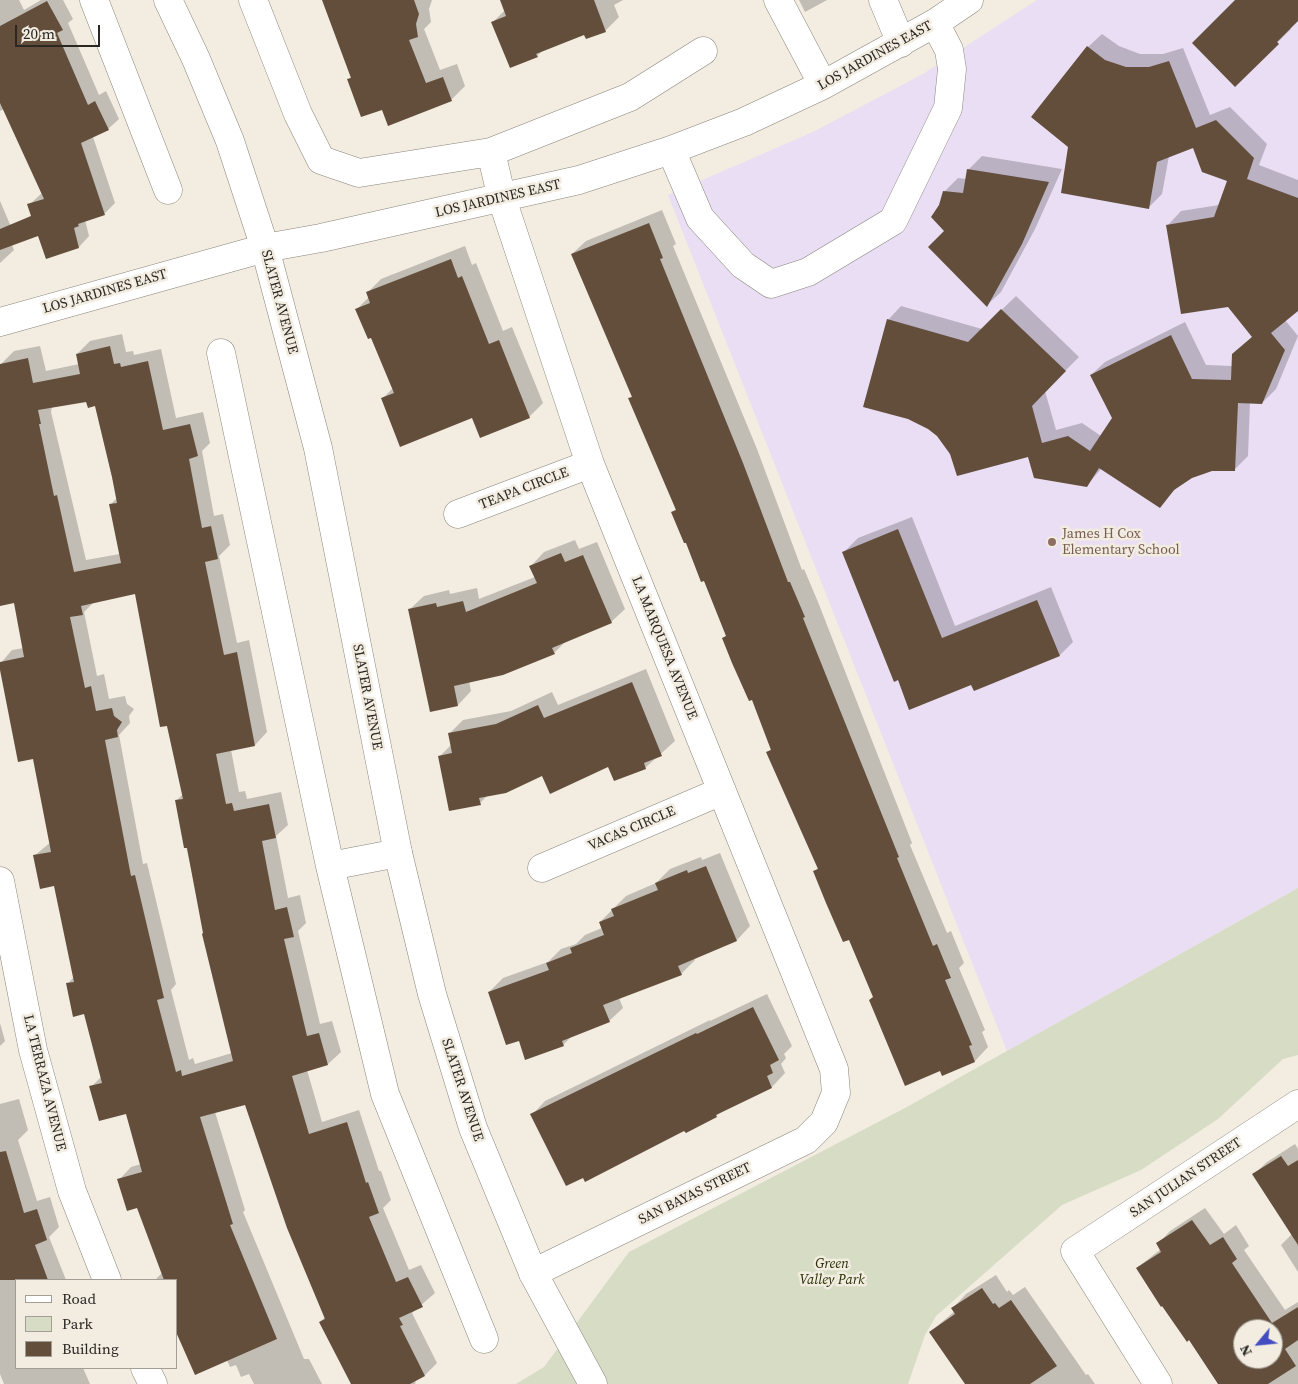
<!DOCTYPE html>
<style>
body{margin:0}
#map{position:relative;width:1298px;height:1384px;overflow:hidden;background:#f2ece1;font-family:"Source Serif 4",serif}
canvas{display:block}
.legend{position:absolute;left:15px;top:1279px;width:162px;height:90px;box-sizing:border-box;background:#f2ece1;border:1px solid #a29e95;margin:0;padding:6px 9px;list-style:none;font-size:15px;color:#2b2824}
.legend li{display:flex;align-items:center;gap:10px;height:25px}
.legend b{width:25px;border:1px solid #a29e95}
.north{position:absolute;left:1233px;top:1319px;width:50px;height:50px;box-sizing:border-box;background:#f2ece1;border:1px solid #a29e95;border-radius:50%;rotate:242deg;font-size:14px;font-weight:700;line-height:20px;text-align:center;color:#2b2824}
.north::after{content:'';display:block;margin:auto;width:18px;height:22px;background:#434dc1;clip-path:polygon(50% 0,100% 100%,50% 72%,0 100%)}
.scale{position:absolute;left:15px;top:25px;width:85px;height:22px;box-sizing:border-box;border:2px solid #2b2824;border-top:0;padding-left:6px;font-size:15px;line-height:18px;white-space:nowrap;color:#2b2824;-webkit-text-stroke:4px #f2ece1;paint-order:stroke}
</style>
<div id="map">
<canvas width="1298" height="1384"></canvas>
<ul class="legend">
<li><b style="height:6px;background:#fff"></b>Road</li>
<li><b style="height:14px;background:#d7ddc5"></b>Park</li>
<li><b style="height:14px;background:#634e3c"></b>Building</li>
</ul>
<div class="north">N</div>
<div class="scale">20 m</div>
</div>
<script>
const g = document.querySelector('canvas').getContext('2d');
g.lineJoin = 'round';
function paint(path, color) {
  g.fillStyle = color;
  g.fill(path, 'evenodd');
}
function strokePath(path, color, width, dash) {
  g.strokeStyle = color;
  g.lineWidth = width;
  g.lineCap = dash ? 'butt' : 'round';
  g.setLineDash(dash || []);
  g.stroke(path);
}
function drawText(font, color, halo, rows, align = 'center') {
  g.font = font + ' "Source Serif 4",serif';
  g.lineWidth = 5;
  g.setLineDash([]);
  g.textBaseline = 'middle';
  g.strokeStyle = halo;
  g.fillStyle = color;
  for (const [text, x, y, turn = 0] of rows) {
    g.save();
    g.translate(x, y);
    g.rotate((+turn || 0) * Math.PI / 180);
    g.textAlign = isNaN(turn) ? turn : align;
    if (halo) g.strokeText(text, 0, 0);
    g.fillText(text, 0, 0);
    g.restore();
  }
}
const education = new Path2D(`
 M1037 0H1298V888L1007 1051 668 195 813 132 923 74Z`);
const green = new Path2D(`
 M1298 888V1055L1283 1059 1218 1119 1141 1170 1062 1205 936 1316 925 1335 908 1384H516L544 1367 629 1252 905 1108Z`);
const shadow = new Path2D(`
 M0 0H19L24 10 41 0H63L73 19 68 23 99 95 106 91 119 119 108 129 93 137 115 203 104 214 85 220 89 236 79 247 46 257 29 205 42 193 4 109 0 111Z
 M323 0H432L429 9 431 22 424 29 440 70 457 64 465 86 451 100 382 108 348 80 352 76Z
 M501 0H623L614 5 619 17 605 31 585 33 544 49 537 56 493 22 505 10Z
 M799 0H827L805 12Z
 M1236 0H1298V19L1290 27 1291 29 1235 85Z
 M1102 34 1119 46 1140 54H1163L1183 48 1210 115 1230 107 1267 144 1259 165 1298 180V309L1285 320 1298 336 1276 389 1262 403 1250 402 1248 456 1234 470H1212L1191 477 1180 484 1160 506 1102 468 1086 486 1029 455 952 454 888 320 901 306 982 329 1016 296 1079 357 1045 391 1056 430 1082 423 1101 436 1113 418 1091 375 1105 362 1185 322 1206 365 1233 366V355L1253 336 1168 225 1181 211 1219 205 1229 180 1194 146 1169 156 1162 194 1148 208 1088 47Z
 M982 156 1062 169 1035 229 1001 292 987 305 946 231 940 206 944 192 958 178 966 179 968 170Z
 M0 201 15 236 10 240 14 250 0 263Z
 M662 210 676 244 673 246 757 449 802 570 804 569 818 602 912 843 910 845 947 933 951 931 964 963 959 968 985 1030 982 1032 988 1047 975 1061 940 1070 874 996 850 938 815 871 819 867 768 752 772 748 753 699 724 638 727 635 705 579 673 512 677 508 630 399 633 395 572 254 586 241Z
 M465 246 472 265 476 263 503 331 512 327 543 403 529 417 472 416 382 399 393 388 372 336 357 309 369 297 367 293 381 279Z
 M122 334 126 352 133 351 134 355 161 349 176 418 203 412 210 443 202 451 214 516 223 514 230 545 219 556 237 643 249 640 267 732 255 745 231 750 239 792 245 791 247 799 281 792 288 825 276 836 288 898 300 895 306 923 298 931 320 1024 332 1021 341 1052 328 1064 307 1070 322 1122 359 1110 379 1171H381L391 1200 383 1208 409 1270 421 1265 435 1293 412 1313 437 1363 425 1375 416 1380 415 1384H352L320 1322 325 1317 246 1103 215 1112 245 1210 243 1212 304 1359H309L322 1384H254L249 1374 241 1377 236 1365 230 1367 222 1349 176 1280H155L163 1272 138 1206 119 1180 131 1167 141 1164 126 1112 91 1087 102 1076 85 1013 67 984 74 977 55 885 34 856 51 842 34 757 0 664 12 650 24 648 15 602 0 605V365L14 351 40 346 46 371 79 364 77 354 90 341ZM87 400 95 405 117 498 110 505 120 554 86 560 51 412 52 406ZM136 593 183 794 176 801 232 1053 195 1064 193 1058 189 1060 171 990 176 984 147 863 143 864 119 735 130 723 129 716 134 709 127 704 125 696 109 699 104 674 97 676 84 612 94 602Z
 M912 517 955 626 1051 587 1073 642 1060 655 975 690 972 683 844 552 858 538Z
 M575 540 579 549 597 542 625 609 611 622 567 640 554 653 469 681 471 691 458 705 410 609 424 596 449 590 450 594 477 588 479 599 535 577 531 566 544 552Z
 M646 669 675 741 645 768 609 765 543 775 488 795 480 803 440 756 451 745 449 734 463 720 511 711 552 692 558 705Z
 M720 853 750 926 737 940 694 958 695 960 681 974 619 998 623 1008 609 1021 573 1035 563 1045 519 1039 489 992 503 978 548 962 561 949 576 944 585 935 602 928 600 922 626 896 656 883 670 869 701 857 702 860Z
 M767 994 792 1046 784 1054 786 1058 781 1064 785 1073 772 1087 722 1111 716 1116 685 1129 532 1115 545 1101 710 1020V1021Z
 M0 1023 5 1041 0 1046Z
 M19 1099 28 1130 18 1140 37 1201 50 1197 59 1227 49 1237 66 1280H16V1368H83L90 1384H4L0 1374V1104Z
 M1295 1144 1298 1149V1272L1281 1245 1292 1234 1254 1174 1267 1162Z
 M1205 1208 1224 1234 1236 1225 1249 1246 1244 1250 1285 1310 1298 1302V1384H1219L1189 1339 1137 1268 1161 1249 1158 1244 1170 1231ZM1243 1329H1273V1359H1243Z
 M996 1275 1007 1292 1009 1290 1013 1295 1025 1287 1086 1375 1088 1374 1095 1384H966L930 1332 955 1311 953 1308 966 1294Z`);
const building = new Path2D(`
 M322 0H414L419 14 416 24 418 37 409 40 426 83 443 77 452 101 388 126 382 110 361 117 347 79 351 78Z
 M500 0H594L606 32 586 39 584 35 536 54 538 57 510 68 491 22 506 16Z
 M1235 0H1298V21L1277 42 1279 44 1235 87 1192 43Z
 M47 1 63 30 57 33 88 105 95 101 109 130 81 143 105 215 78 224 79 226 74 228 79 248 46 259 38 236 0 250V229L31 216 27 204 44 199 0 103V26Z
 M1087 46 1105 60 1126 67H1149L1169 61 1196 128 1216 120 1254 158 1247 179 1298 198V311L1271 333 1285 350 1262 404 1238 403 1235 471H1212L1192 478 1174 490 1160 508 1099 468 1087 487 1034 478 1028 457 957 476 950 454 937 436 928 429 908 419 863 407 887 319 968 342 1001 309 1066 371 1032 406 1042 443 1068 436 1090 451 1112 418 1090 375 1171 335 1192 379 1231 380 1232 354 1252 337 1228 307 1181 314 1166 225 1214 217 1227 181 1202 172 1193 148 1157 162 1149 209 1061 193 1068 147 1031 117Z
 M967 169 1049 182 1022 244 987 307 928 247 944 231 931 217 939 205 943 191 963 193Z
 M649 223 663 258 660 259 743 463 788 582H790L805 617 803 618 899 857 897 858 933 946 937 944 951 978 945 980 972 1045 969 1046 975 1062 942 1076 940 1071 905 1086 869 1000 873 997 849 940 843 942 826 903 813 871 818 869 766 752 771 750 752 700 749 701 732 663 722 638 726 636 704 581 701 582 686 543H684L671 512 676 510 628 398 632 397 571 254Z
 M451 259 458 278 462 276 489 344 499 340 530 418 480 438 472 418 400 447 381 398 394 393 371 338 368 339 355 309 370 303 366 292Z
 M110 346 114 364 120 363 121 367 148 361 163 430 190 424 198 456 189 459 202 528 211 526 218 559 205 562 224 655 237 652 255 746 216 754 226 804 232 803 234 811 269 804 276 838 262 841 275 910 287 907 294 937 284 939 307 1036 319 1033 328 1065 292 1076 309 1134 347 1122 366 1183 368 1182 379 1213 369 1217 396 1282 408 1277 423 1307 399 1318 403 1325 400 1326 425 1376 410 1384H351L319 1322 325 1319 287 1228 245 1105 200 1117 233 1224 230 1225 277 1339 195 1375 176 1332V1280H164L137 1208 127 1211 117 1179 142 1172 126 1114 99 1121 89 1086 102 1083 84 1014 73 1017 66 983 74 982 54 886 40 889 33 855 51 852 33 759 18 762 0 670V662L24 657 14 603 0 606V364L28 358 33 383 80 374 76 354ZM86 402 88 408 95 406 112 477 117 503 109 504 121 563 74 572 57 495 54 496 39 424H41L38 410ZM135 594 160 727 167 726 183 799 175 800 184 848H187L203 933 202 934 233 1061 182 1076 181 1070 176 1072 157 1000 164 998 135 875 131 876 105 740 118 737 117 730 122 722 114 716 112 708 96 711 91 686 85 688 70 617 83 615 81 606Z
 M898 529 942 638 1037 600 1060 656 974 691 971 685 909 710 898 680 894 682 842 552Z
 M561 553 565 562 583 555 612 623 552 648 555 654 503 675 454 686 458 706 430 712 408 609 436 603 437 607 463 601 466 612 537 583 529 566Z
 M632 682 662 756 644 763 646 769 614 781 608 767 550 794 542 776 506 793 479 798 481 805 449 811 438 756 452 753 448 733 496 724 538 705 544 718Z
 M706 866 737 941 678 966 682 975 603 1005 610 1022 562 1041 564 1046 525 1060 519 1041 506 1045 488 992 549 970 546 963 572 953 570 948 604 935 599 922 614 916 611 909 658 890 655 883 687 870 688 873Z
 M753 1007 779 1060 770 1065 773 1073 767 1076 772 1088 716 1115 717 1117 686 1133 684 1131 585 1182 583 1178 566 1186 530 1114 696 1033 697 1034Z
 M6 1151 24 1213 37 1209 47 1240 35 1245 48 1280H0V1152Z
 M1281 1156 1288 1166 1298 1160V1245L1252 1174Z
 M1192 1220 1210 1245 1223 1237 1237 1259 1232 1263 1272 1323 1298 1307V1340L1285 1349 1296 1366 1268 1384H1218L1189 1340 1187 1342 1162 1306 1161 1307 1136 1268 1161 1252 1156 1243ZM1243 1329H1273V1359H1243Z
 M982 1288 993 1304 995 1303 999 1308 1011 1300 1057 1366 1030 1384H965L929 1332 955 1314 951 1308Z`);
const minor = new Path2D(`
 M94 0 168 190
 M253 0 298 114 321 160 359 173 491 152
 M778 0 823 85
 M883 0 901 43
 M671 150 700 218 743 265 771 284 808 272 893 221 948 108 952 69 949 50 935 23
 M0 322 265 248 321 238 579 180 671 150 744 122 823 85 935 23 969 0
 M221 353 330 866 385 1094 484 1339
 M458 514 590 464
 M330 866 398 853
 M542 868 722 791
 M0 881 33 1050 72 1191 107 1280
 M533 1273 806 1140 824 1122 836 1093 834 1069 590 464 502 199 491 152 630 97 703 51
 M145 1368 153 1384
 M1158 1384 1075 1251 1298 1104`);
const major = new Path2D(`
 M168 0 196 59 230 141 265 248 318 448 398 853 432 994 473 1128 533 1273 593 1384`);
const markers = [
 [1052,542,5,"#8d6e63"]
];
const streetNames = [
 ["LOS JARDINES EAST",875,56,-29],
 ["LOS JARDINES EAST",498,199,-13],
 ["LOS JARDINES EAST",105,292,-16],
 ["SLATER AVENUE",279,302,75],
 ["TEAPA CIRCLE",524,489,-21],
 ["LA MARQUESA AVENUE",664,648,68],
 ["SLATER AVENUE",367,697,79],
 ["VACAS CIRCLE",632,829,-23],
 ["LA TERRAZA AVENUE",44,1083,76],
 ["SLATER AVENUE",462,1090,72],
 ["SAN JULIAN STREET",1186,1178,-34],
 ["SAN BAYAS STREET",695,1194,-26]
];
const educationNames = [
 ["James H Cox",1062,534],
 ["Elementary School",1062,550]
];
const parkNames = [
 ["Green",832,1264],
 ["Valley Park",832,1280]
];
paint(education, '#e9def3');
paint(green, '#d7ddc5');
paint(shadow, '#0003');
paint(building, '#634e3c');
strokePath(minor, '#8a857b', 29);
strokePath(major, '#8a857b', 29);
strokePath(minor, '#fff', 28);
strokePath(major, '#fff', 28);
for (const [x, y, r, color] of markers) {
  const dot = new Path2D();
  dot.arc(x, y, r, 0, 2 * Math.PI);
  g.fillStyle = color;
  g.fill(dot);
  strokePath(dot, '#f2ece1', 2);
}
drawText('14px', '#2b2824', '#f2ece1', streetNames);
drawText('14px', '#785e54', '#f2ece1', educationNames, 'left');
drawText('italic 14px', '#283000', '#f2ece1', parkNames);
</script>
